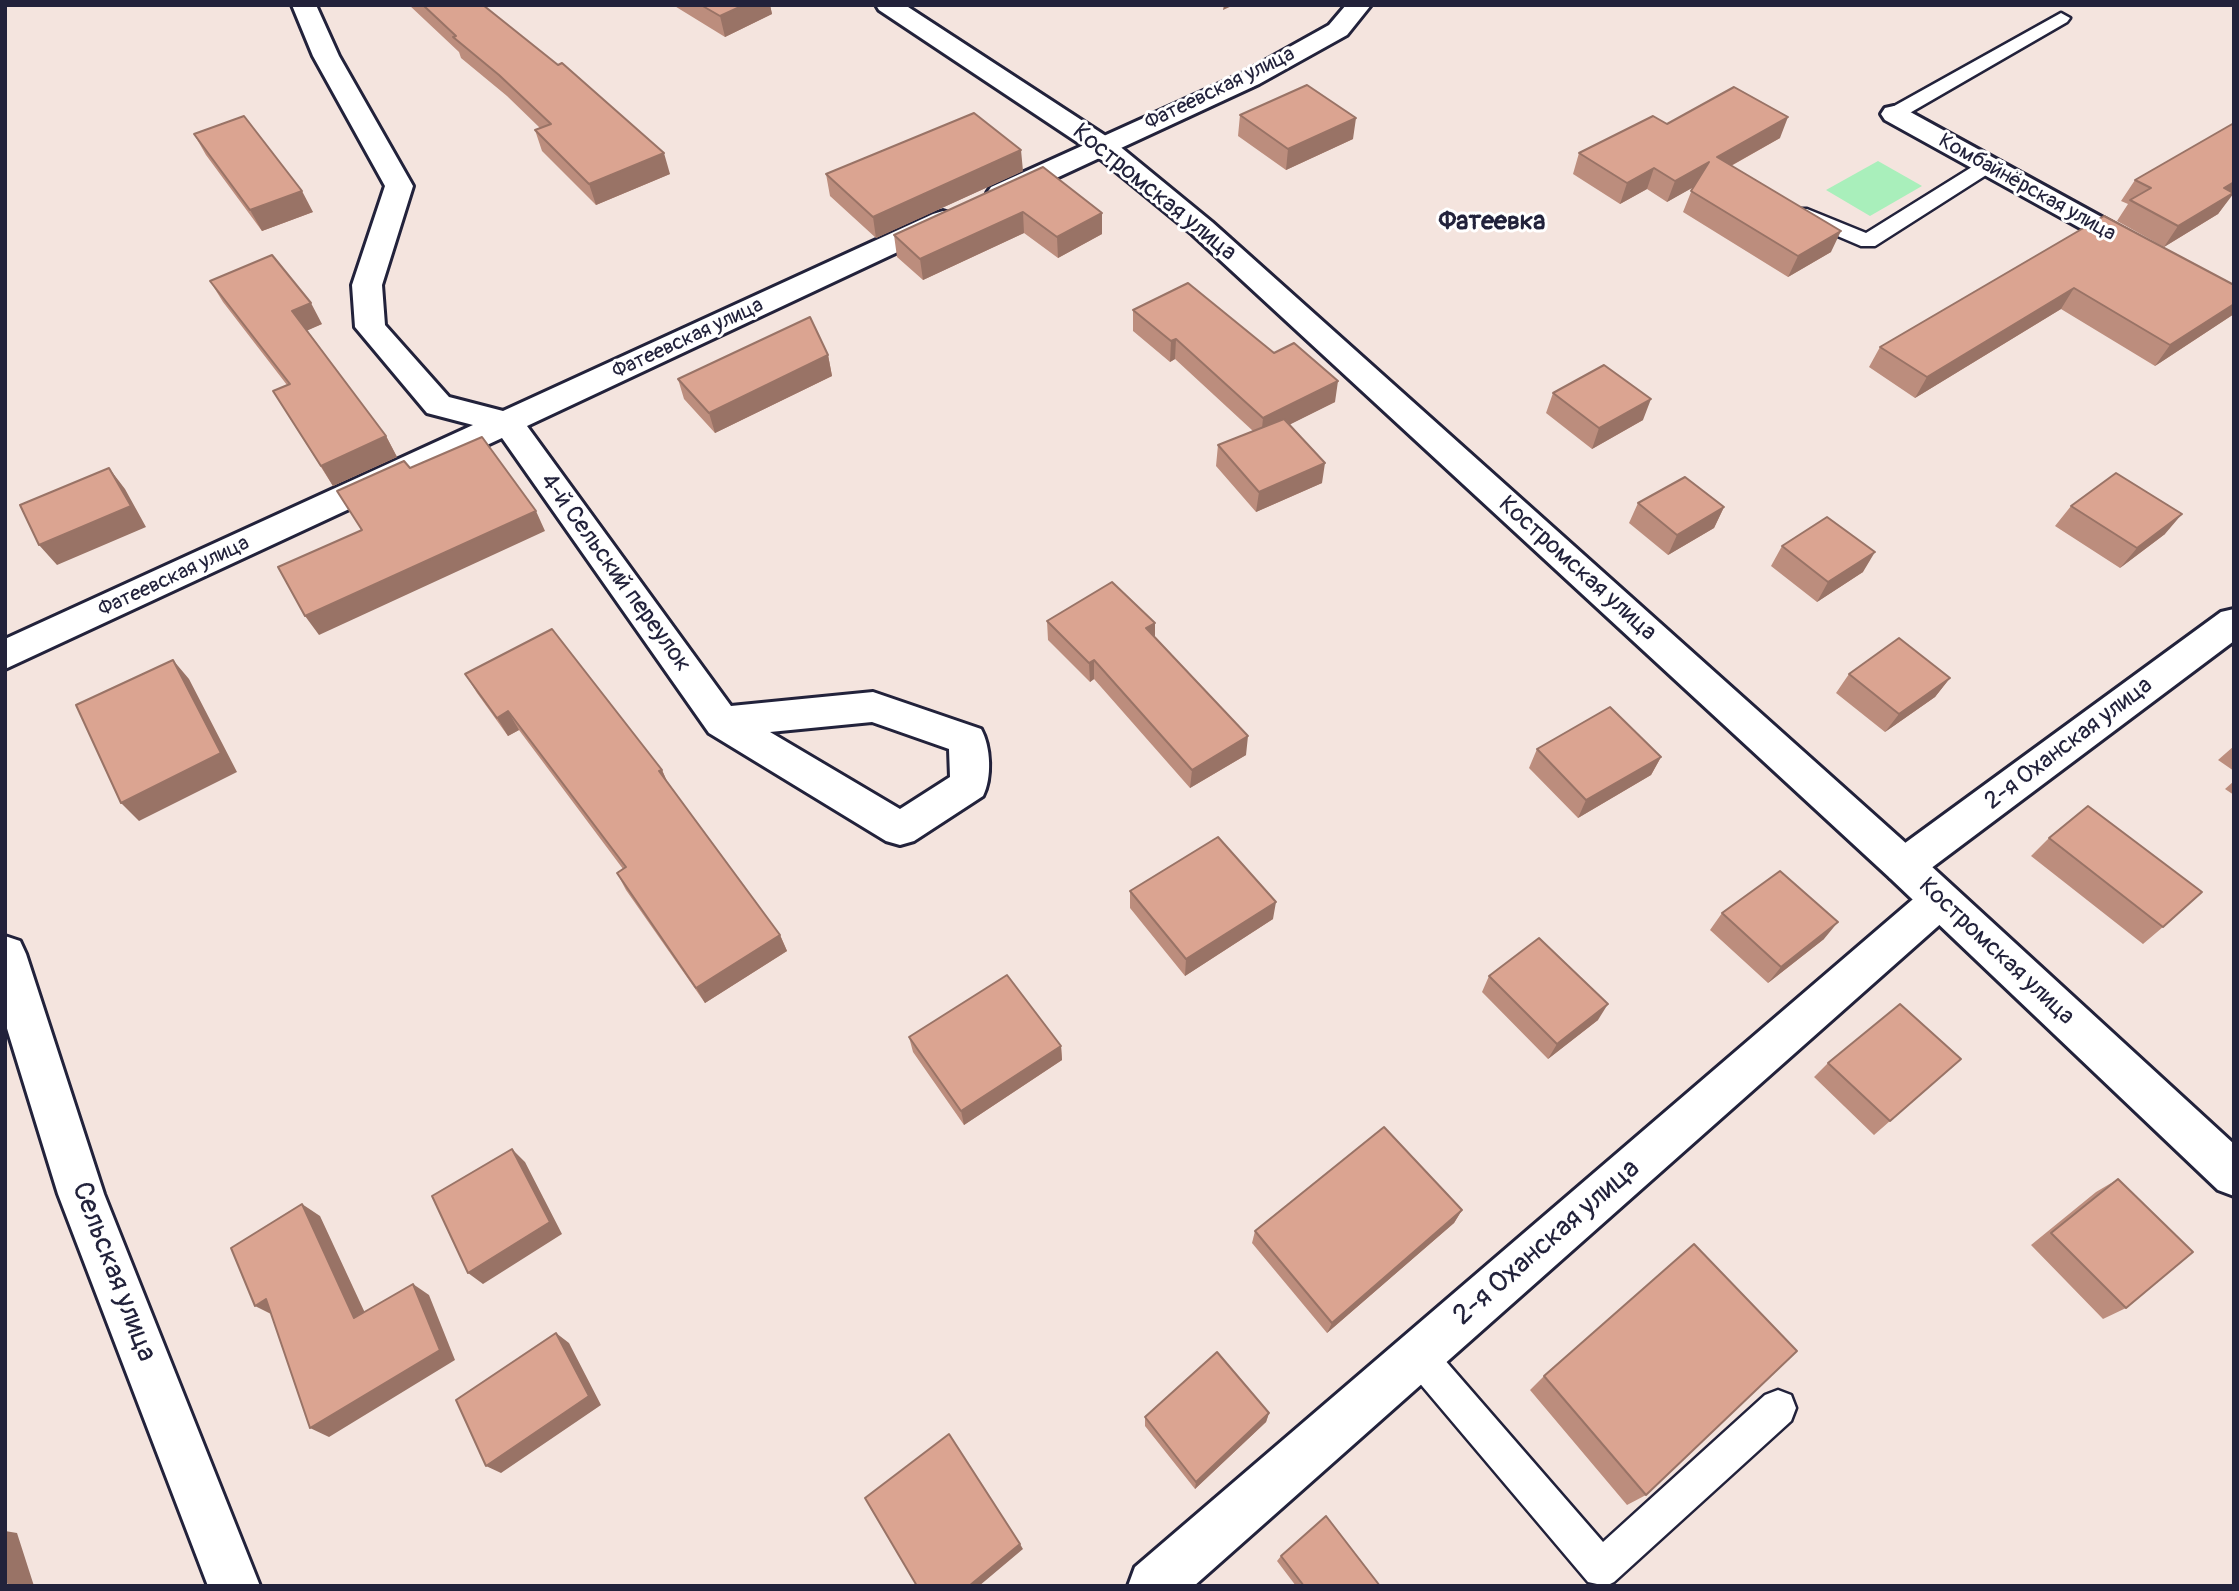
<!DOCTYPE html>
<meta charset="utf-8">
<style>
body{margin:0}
#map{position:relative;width:2239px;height:1591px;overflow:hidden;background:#f4e4de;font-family:Pangolin,sans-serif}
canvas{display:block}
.frame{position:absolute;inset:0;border:7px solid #22223b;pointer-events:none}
</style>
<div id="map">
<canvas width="2239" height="1591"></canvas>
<div class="frame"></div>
</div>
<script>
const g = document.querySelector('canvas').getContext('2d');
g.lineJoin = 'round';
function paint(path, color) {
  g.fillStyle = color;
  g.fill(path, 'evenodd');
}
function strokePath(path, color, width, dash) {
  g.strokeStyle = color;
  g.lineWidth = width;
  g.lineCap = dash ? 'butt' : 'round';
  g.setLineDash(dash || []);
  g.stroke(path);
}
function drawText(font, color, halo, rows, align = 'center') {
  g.font = font + ' Pangolin,sans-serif';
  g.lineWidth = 6;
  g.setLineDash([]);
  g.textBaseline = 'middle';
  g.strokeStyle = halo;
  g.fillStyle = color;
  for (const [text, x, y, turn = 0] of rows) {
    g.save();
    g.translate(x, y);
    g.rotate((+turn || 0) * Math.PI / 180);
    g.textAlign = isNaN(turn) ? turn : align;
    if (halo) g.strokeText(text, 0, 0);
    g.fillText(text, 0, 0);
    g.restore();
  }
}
const green = new Path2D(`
 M1878 161 1922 186 1870 216 1826 190Z`);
const lane = new Path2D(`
 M2061 13 2070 18 2067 22 1901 118 1894 120 1884 114 1887 110Z
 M1987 160 1994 162 1997 166 1994 170 1875 246H1861L1793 217 1790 213 1793 209H1807L1866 233 1980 162Z
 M1418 1337 1430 1343 1603 1542 1765 1395 1778 1390 1791 1395 1796 1408 1791 1421 1614 1582 1606 1586 1588 1582 1406 1367 1400 1355 1406 1343Z`);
const street = new Path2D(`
 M292 5H316L339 56 413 186 382 285 385 325 449 397 503 411 933 214 943 211 953 214 957 220 953 226 527 426 731 706 873 692 981 729C991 747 992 778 983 796L914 841 900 845 886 841 709 733 502 438 5 669V639L473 425 427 413 355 327 352 285 385 186 313 56ZM872 722 949 749 950 777 900 809 770 732Z
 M1346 5H1371L1347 35 1259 84 1011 199 1001 201 991 199 987 193 991 187 1241 74 1329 25Z
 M1894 106 1903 108 2147 242 2151 248 2147 254 2137 257 2127 254 1885 120 1881 114 1885 108Z
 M2234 609V641L1918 878 1904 883 1890 878 1884 866 1890 854 2221 612Z
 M1940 882 1954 888 1960 900 1954 912 1194 1586H1128L1135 1567 1926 888Z
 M5 936 20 941 26 954 104 1194 260 1586H208L58 1194 5 1022Z`);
const secondary = new Path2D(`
 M876 5H905L1112 140 1212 222 1918 854 2234 1144V1196L2218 1190 1890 878 1192 234 1092 152 879 10Z`);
const wall = new Path2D(`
 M409 5H483L670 174 596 205 542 151 535 130 540 128 507 96 461 58 459 52Z
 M673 5H770L772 14 725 37Z
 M1240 115 1353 139 1286 170 1238 136Z
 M1667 124 1780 138 1731 166 1831 252 1788 277 1683 212 1693 187 1667 202 1647 189 1620 204 1573 174 1579 153Z
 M194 134 313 212 262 231 206 155Z
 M1043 167 1102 234 1058 258 1024 233 923 280 897 257 894 235Z
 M1023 171 876 238 830 196 826 174Z
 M2135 180 2232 194 2218 214 2164 247 2117 221 2128 204 2121 201Z
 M2104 216 2234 314 2155 366 2061 309 1915 398 1869 367 1880 347Z
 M210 281 322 324 307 330 386 436 397 457 333 486 286 412 287 385 223 302Z
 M1133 310 1335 402 1290 424 1322 483 1256 512 1216 466 1218 445 1253 431 1175 359 1170 362 1133 331Z
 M828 355 832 376 715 433 684 399 678 379Z
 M1553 393 1643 420 1592 449 1546 413Z
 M1638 503 1724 507 1714 528 1668 555 1629 523Z
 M2071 506 2165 534 2120 568 2055 526Z
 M1782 546 1863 572 1817 602 1771 566Z
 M1047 621 1155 637 1246 755 1190 788 1094 679 1090 682 1048 640Z
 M465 674 662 770 668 784 780 935 787 951 705 1003 626 890 617 873 623 869 519 730 508 736 477 693Z
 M1849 674 1950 678 1935 697 1885 732 1836 693Z
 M2234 746V771L2218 760Z
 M1537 749 1661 757 1651 775 1578 818 1529 768Z
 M2234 781V795L2225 789Z
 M2049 838 2163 927 2143 944 2031 856Z
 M1130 891 1273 919 1185 976 1130 908Z
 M1722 913 1824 939 1768 983 1710 930Z
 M1489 976 1598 1020 1548 1059 1482 992Z
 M909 1037 1061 1046 1062 1060 964 1125 913 1052Z
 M1961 1059 1874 1135 1814 1077 1828 1063Z
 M2118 1179 2126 1308 2103 1319 2031 1245 2096 1192Z
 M1462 1210 1454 1223 1327 1333 1252 1243 1255 1231Z
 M1544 1376 1646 1495 1627 1505 1530 1390Z
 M1269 1413 1266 1422 1195 1489 1145 1426V1417Z
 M1281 1556 1380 1586H1296L1277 1561Z`);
const shadedWall = new Path2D(`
 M744 5H770L772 14 725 37 720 16Z
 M1224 5H1234L1223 10Z
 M1788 117 1780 138 1709 178 1717 157Z
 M1356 118 1353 139 1286 170 1288 149Z
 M1021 150 1023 171 876 238 873 217Z
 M664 153 670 174 596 205 589 184Z
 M1709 162 1701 183 1667 202 1675 181Z
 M1654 168 1647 189 1620 204 1627 183Z
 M2234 182V193L2218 214 2164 247 2178 226 2224 188Z
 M302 191 313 212 262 231 250 210Z
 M1023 212 1024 233 923 280 920 259Z
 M1102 213V234L1058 258 1057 237Z
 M1841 231 1831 252 1788 277 1798 256Z
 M2074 288 2061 309 1915 398 1927 377Z
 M311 303 322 324 304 332 292 311Z
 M2234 304V314L2155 366 2170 345Z
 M1176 339 1175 359 1170 362 1171 341Z
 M828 355 832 376 715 433 709 413Z
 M1338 381 1335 402 1261 439 1263 418Z
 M1651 399 1643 420 1592 449 1599 428Z
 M386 436 397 457 333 486 321 466Z
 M1325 463 1322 483 1256 512 1259 492Z
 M109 468 125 489 146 527 57 565 39 545Z
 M1724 507 1714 528 1668 555 1677 535Z
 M536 511 545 531 319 635 305 616Z
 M2182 514 2165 534 2120 568 2137 548Z
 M1875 552 1863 572 1817 602 1828 582Z
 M1155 623V642L1146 628Z
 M173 660 189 679 237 772 139 821 121 803Z
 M1094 660V679L1090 682 1089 663Z
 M1950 678 1935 697 1885 732 1899 714Z
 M508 711 519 730 508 736 497 718Z
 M1248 736 1246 755 1190 788 1192 770Z
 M1661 757 1651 775 1578 818 1586 800Z
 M662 770 670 788 659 771Z
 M1276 902 1273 919 1185 976 1186 959Z
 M1838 922 1824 939 1768 983 1781 967Z
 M780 935 787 951 705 1003 696 988Z
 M1608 1004 1598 1020 1548 1059 1557 1044Z
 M1061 1046 1062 1060 964 1125 961 1111Z
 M512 1149 525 1162 562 1234 483 1284 468 1273Z
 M302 1204 320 1216 372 1328 354 1318Z
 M1462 1210 1454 1223 1327 1333 1332 1323Z
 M413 1284 429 1295 455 1360 329 1437 310 1428Z
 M266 1299 275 1316 255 1306Z
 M556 1333 569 1343 601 1405 501 1473 486 1466Z
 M1269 1413 1266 1422 1195 1489 1196 1482Z
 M5 1531 17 1533 34 1586H8L5 1576Z
 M1020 1544 1023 1549 979 1586H969Z`);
const building = new Path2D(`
 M423 5H483L558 65 562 63 664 153 589 184 535 130 551 124 499 75 453 37 456 36Z
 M701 5H744L720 16Z
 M1307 85 1356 118 1288 149 1240 115Z
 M1734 87 1788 117 1717 157 1841 231 1798 256 1691 191 1709 162 1675 181 1654 168 1627 183 1579 153 1653 116 1667 124Z
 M974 113 1021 150 873 217 826 174Z
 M244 116 302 191 250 210 194 134Z
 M2234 123V182L2224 188 2233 193 2178 226 2130 200 2151 188 2135 180Z
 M1043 167 1102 213 1057 237 1023 212 920 259 894 235Z
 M2104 216 2234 285V304L2170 345 2074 288 1927 377 1880 347Z
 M272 255 311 303 292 311 386 436 321 466 273 391 290 384 210 281Z
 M1188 283 1274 353 1294 343 1338 381 1263 418 1176 339 1171 341 1133 310Z
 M810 317 828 355 709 413 678 379Z
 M1604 365 1651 399 1599 428 1553 393Z
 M1284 419 1325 463 1259 492 1218 445Z
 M482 437 536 511 305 616 278 567 362 530 337 491 404 461 410 468Z
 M109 468 131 506 39 545 20 505Z
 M2116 473 2182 514 2137 548 2071 506Z
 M1685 477 1724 507 1677 535 1638 503Z
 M1827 517 1875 552 1828 582 1782 546Z
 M1112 582 1155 623 1146 628 1248 736 1192 770 1094 660 1089 663 1047 621Z
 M552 629 662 770 659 771 780 935 696 988 617 873 626 867 508 711 497 718 465 674Z
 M1899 638 1950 678 1899 714 1849 674Z
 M173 660 221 753 121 803 76 705Z
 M1610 707 1661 757 1586 800 1537 749Z
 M2088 806 2202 892 2163 927 2049 838Z
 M1218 837 1276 902 1186 959 1130 891Z
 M1780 871 1838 922 1781 967 1722 913Z
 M1539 938 1608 1004 1557 1044 1489 976Z
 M1007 975 1061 1046 961 1111 909 1037Z
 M1900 1004 1961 1059 1890 1121 1828 1063Z
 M1384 1127 1462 1210 1332 1323 1255 1231Z
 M512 1149 550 1222 468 1273 432 1196Z
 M2118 1179 2193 1252 2126 1308 2051 1233Z
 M302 1204 354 1318 413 1284 440 1350 310 1428 266 1299 255 1306 231 1248Z
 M1694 1244 1797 1351 1646 1495 1544 1376Z
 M556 1333 589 1396 486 1466 456 1400Z
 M1217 1352 1269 1413 1196 1482 1145 1417Z
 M949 1434 1020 1544 969 1586H917L865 1498Z
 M1326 1516 1380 1586H1304L1281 1556Z`);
const farStreetnames = [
 ["Фатеевская улица",1220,89,-26],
 ["Комбайнёрская улица",2027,188,29],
 ["Фатеевская улица",688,339,-25],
 ["Фатеевская улица",174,577,-25]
];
const streetNames = [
 ["Костромская улица",1154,193,39],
 ["Костромская улица",1577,569,42],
 ["4-й Сельский переулок",615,573,54],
 ["2-я Оханская улица",2069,744,-37],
 ["Костромская улица",1996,952,43]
];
const farDistrictnames = [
 ["Фатеевка",1492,222]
];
const nearStreetnames = [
 ["2-я Оханская улица",1547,1243,-41],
 ["Сельская улица",113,1272,69]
];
paint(green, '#a9efbb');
strokePath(lane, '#22223b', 5);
strokePath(street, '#22223b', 6);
strokePath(secondary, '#22223b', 6);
paint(lane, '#fff');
paint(street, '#fff');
paint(secondary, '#fff');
paint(wall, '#bc8d7d');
paint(shadedWall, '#997366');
paint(building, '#dba491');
strokePath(building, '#997366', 2);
drawText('21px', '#22223b', '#fff', farStreetnames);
drawText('24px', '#22223b', '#fff', streetNames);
drawText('bold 26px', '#22223b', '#fff', farDistrictnames);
drawText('28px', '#22223b', '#fff', nearStreetnames);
</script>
